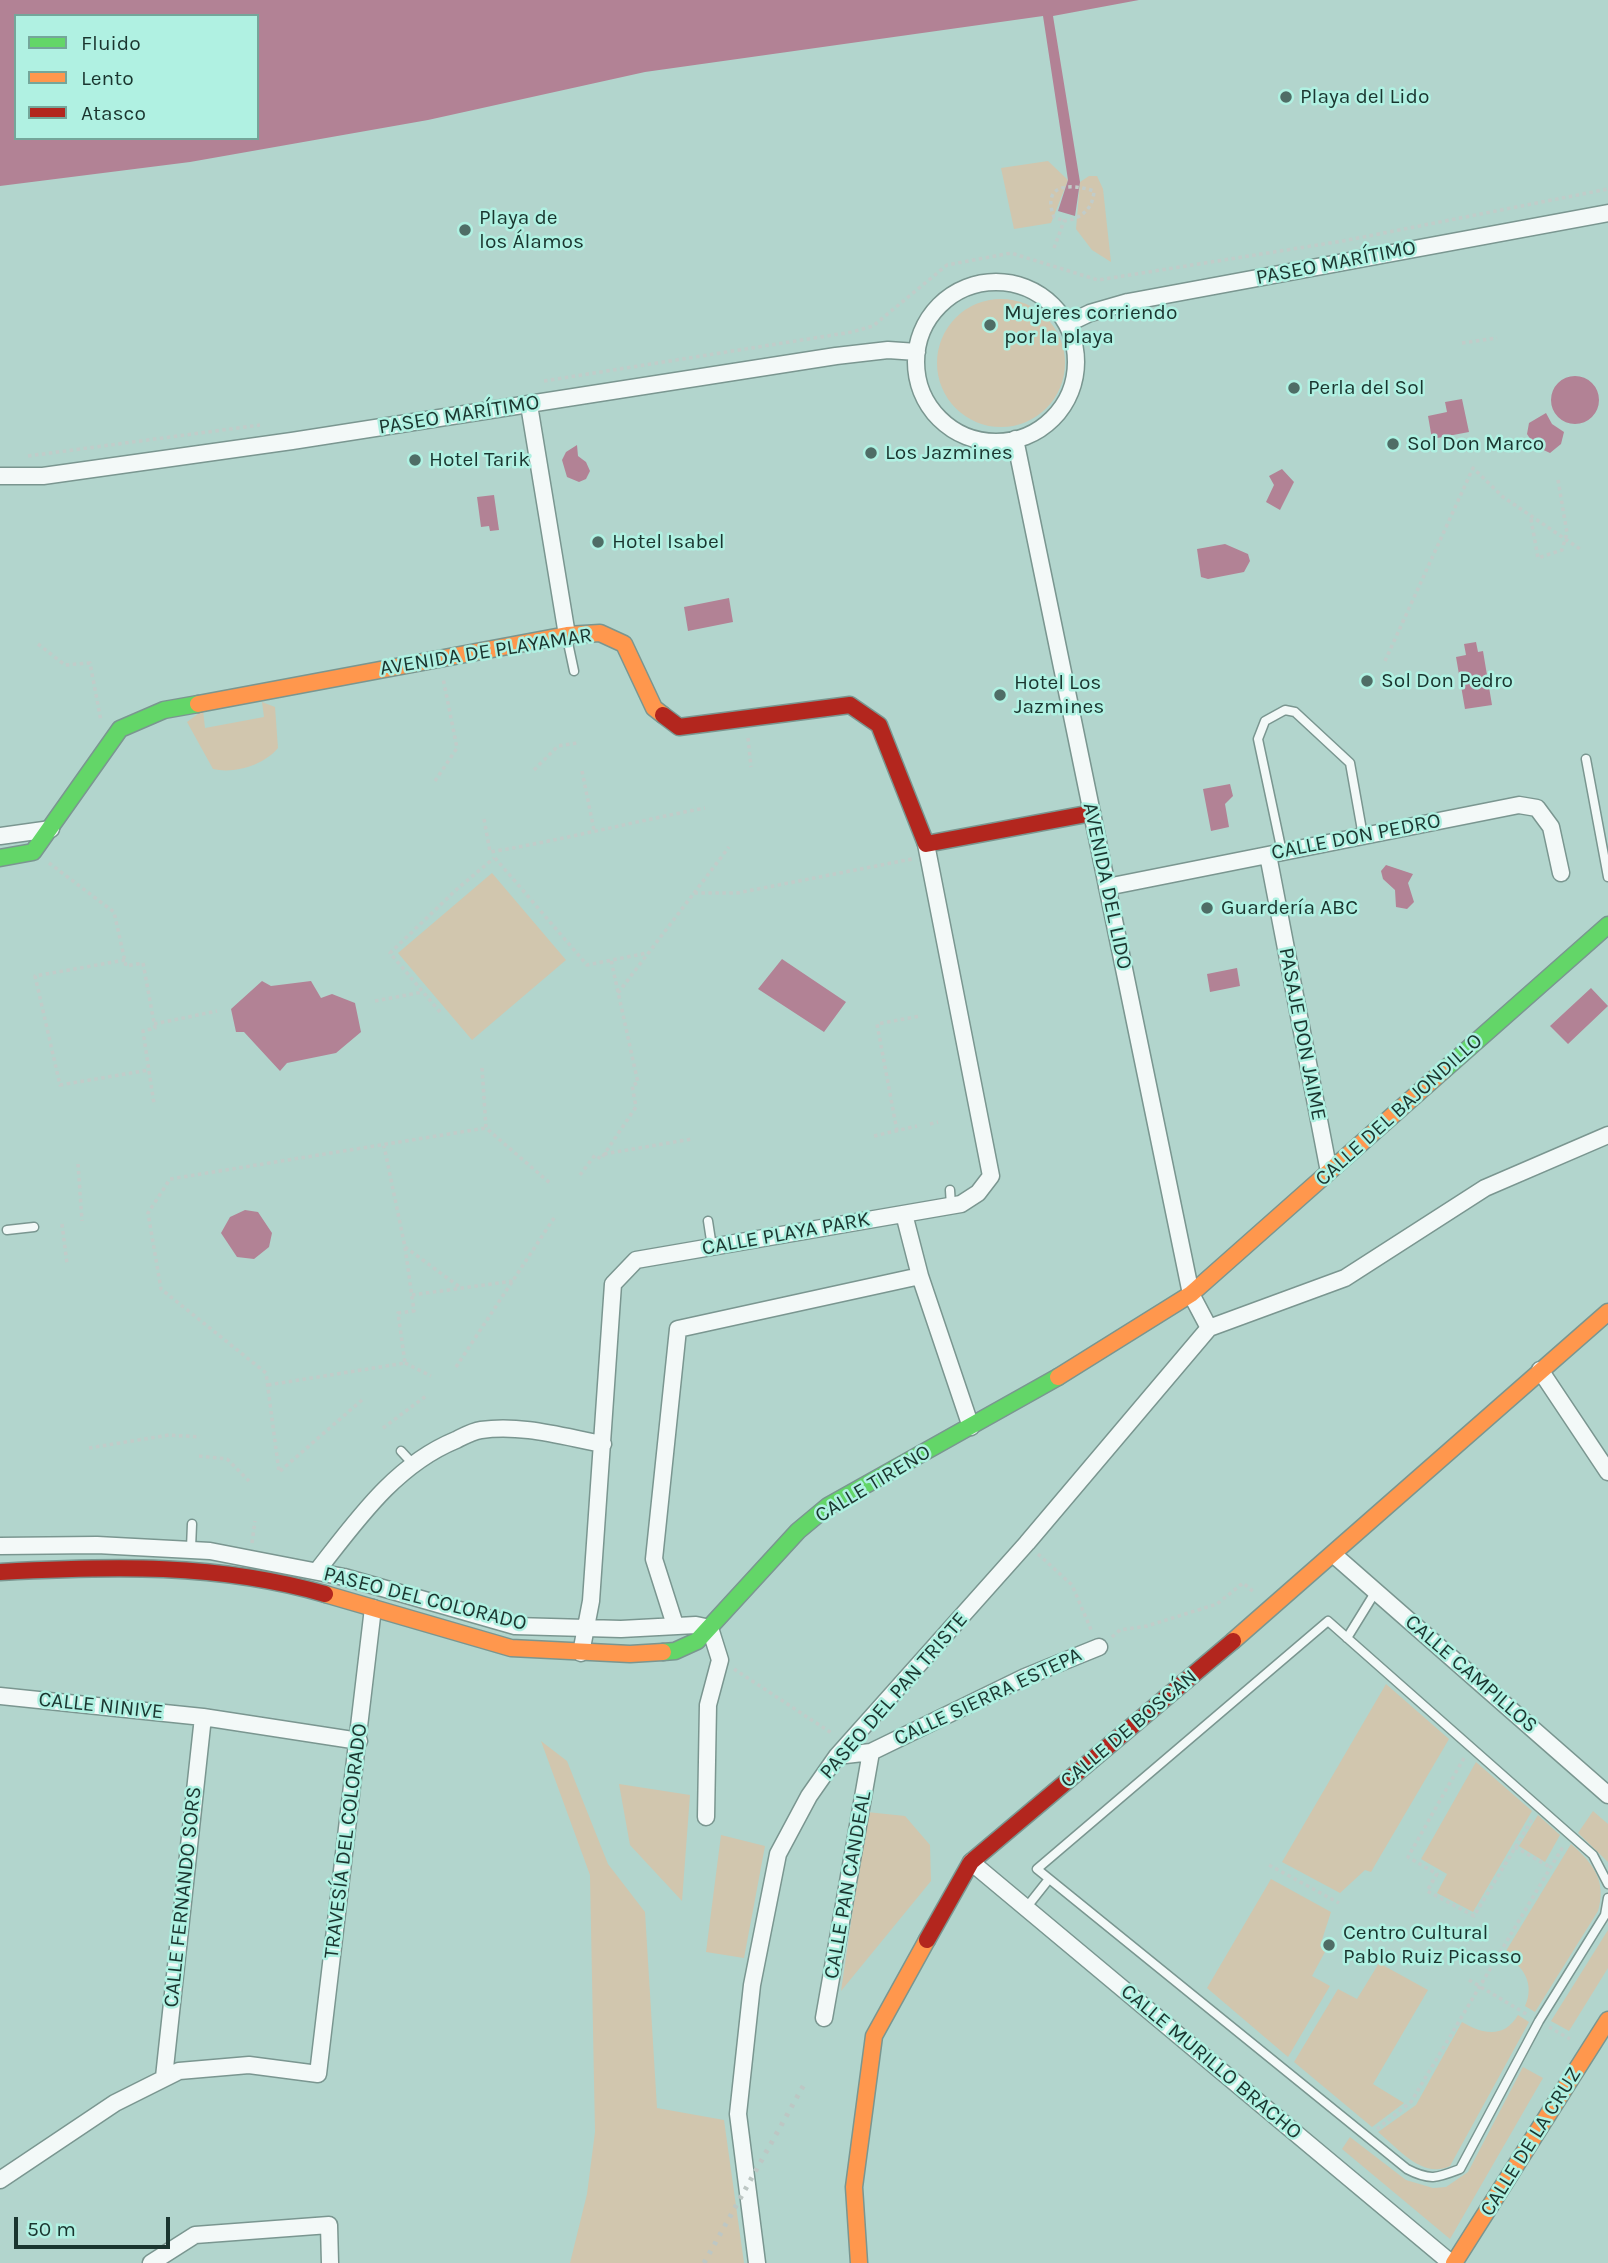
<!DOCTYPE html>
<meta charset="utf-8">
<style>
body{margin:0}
#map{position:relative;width:1608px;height:2263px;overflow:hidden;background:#b2d5cd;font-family:Karla,sans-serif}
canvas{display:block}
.legend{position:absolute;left:14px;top:14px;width:245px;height:126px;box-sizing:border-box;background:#b0f1e2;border:2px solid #74a69a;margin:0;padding:9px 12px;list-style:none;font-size:21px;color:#1a352f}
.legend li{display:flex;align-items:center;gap:14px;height:35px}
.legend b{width:35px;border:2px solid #74a69a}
.scale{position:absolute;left:14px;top:2217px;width:156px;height:32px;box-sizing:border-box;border:4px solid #1a352f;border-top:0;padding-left:9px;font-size:21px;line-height:24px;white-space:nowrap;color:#1a352f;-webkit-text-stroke:5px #b0f1e2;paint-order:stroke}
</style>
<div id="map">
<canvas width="1608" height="2263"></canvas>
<ul class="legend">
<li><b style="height:9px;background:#63d668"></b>Fluido</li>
<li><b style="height:9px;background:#ff974d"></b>Lento</li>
<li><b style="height:9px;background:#b3261e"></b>Atasco</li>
</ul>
<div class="scale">50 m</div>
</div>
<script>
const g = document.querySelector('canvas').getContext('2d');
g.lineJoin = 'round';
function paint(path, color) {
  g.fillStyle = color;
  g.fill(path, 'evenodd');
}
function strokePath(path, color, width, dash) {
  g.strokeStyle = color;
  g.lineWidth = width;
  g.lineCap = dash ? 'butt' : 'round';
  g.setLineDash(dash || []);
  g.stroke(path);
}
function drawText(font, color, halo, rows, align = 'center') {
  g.font = font + ' Karla,sans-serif';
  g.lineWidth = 5;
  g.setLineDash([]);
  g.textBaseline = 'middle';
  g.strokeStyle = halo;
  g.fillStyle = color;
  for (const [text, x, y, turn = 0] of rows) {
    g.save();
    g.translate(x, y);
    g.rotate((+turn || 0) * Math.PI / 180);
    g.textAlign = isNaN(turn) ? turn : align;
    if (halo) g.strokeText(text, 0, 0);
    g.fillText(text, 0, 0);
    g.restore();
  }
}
const green = new Path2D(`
 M1048 161 1068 180 1051 223 1014 229 1001 168Z
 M1089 176H1097L1103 189 1111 262 1092 250 1076 229 1080 182Z
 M937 363a64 64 0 1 1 128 0a64 64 0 1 1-128 0Z
 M262 702 275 707 278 748C264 765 235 774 213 769L187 722 203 710 205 728 264 717Z
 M492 873 566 960 472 1040 398 953Z
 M1386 1684 1449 1739 1371 1872 1365 1870 1340 1893 1282 1862Z
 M541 1741 567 1761 608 1864 645 1912 657 2108 724 2120 744 2263H570L587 2194 595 2132 590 1875Z
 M1476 1762 1532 1811 1473 1912 1437 1893 1447 1874 1421 1859Z
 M619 1784 690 1795 682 1901 630 1845Z
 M1593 1811 1608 1824V1862L1578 1833Z
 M867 1812 905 1816 930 1845 931 1881 841 1991Z
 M1538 1815 1560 1835 1545 1862 1519 1846Z
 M721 1835 765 1846 744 1958 706 1952Z
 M1571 1844C1593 1863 1607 1881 1598 1911L1535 2012 1525 2006C1535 1985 1524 1964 1503 1956Z
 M1271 1879 1331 1912 1320 1946 1326 1950 1312 1976 1330 1986 1288 2057 1207 1988Z
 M1608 1930V1968L1569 2031 1551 2021Z
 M1379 1963 1428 1990 1373 2084 1404 2103 1372 2127 1294 2062 1338 1989 1357 1999Z
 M1518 2015 1529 2022 1450 2166C1422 2179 1399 2149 1378 2132L1416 2105 1462 2022C1482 2034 1504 2039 1518 2015Z
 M1523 2067 1543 2078 1450 2239 1342 2149 1350 2137 1406 2180 1433 2188 1446 2187 1468 2172Z`);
const water = new Path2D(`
 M0 0H1139L1053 16 1080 182 1075 216 1058 211 1068 180 1043 16 645 72 428 120 190 162 0 186ZM16 16H257V138H16Z
 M1551 400a24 24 0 1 1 48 0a24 24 0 1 1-48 0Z
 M1462 399 1469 432 1432 439 1428 416 1447 412 1445 402Z
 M1546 413 1552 424 1564 432 1561 444 1550 453 1535 446 1527 434 1529 423Z
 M577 445 578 456 586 462 590 471 586 479 579 482 567 477 562 460 566 452Z
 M1282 469 1294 482 1280 510 1266 502 1274 485 1269 476Z
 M494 495 499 530 490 531 489 526 481 527 477 497Z
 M1225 544 1248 554 1250 561 1244 572 1208 579 1201 577 1197 549Z
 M729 598 733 622 688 631 684 607Z
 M1476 642 1478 652 1483 651 1492 705 1465 709 1456 657 1466 655 1464 644Z
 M1230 784 1233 796 1225 804 1229 827 1211 831 1203 789Z
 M1386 865 1413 874 1408 883 1414 902 1407 909 1396 907 1395 890 1383 879 1381 871Z
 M782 959 846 1002 824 1032 758 989Z
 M1237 968 1240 986 1210 992 1207 974Z
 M262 981 271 986 311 981 321 998 332 994 355 1003 361 1032 336 1053 287 1063 280 1071 244 1032H236L231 1009Z
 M1591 988 1608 1006 1568 1044 1550 1026Z
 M245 1210 258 1212 272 1233 269 1247 254 1259 237 1257 221 1233 230 1217Z`);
const path = new Path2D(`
 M1054 248 1064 221C1081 219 1093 209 1094 191 1070 183 1041 184 1054 217L1064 221
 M1462 343 1497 338
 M544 381 852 332 873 326 947 265 1011 253 1098 280 1343 241 1608 189
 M28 456 260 425
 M1531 519 1538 558 1562 550 1567 533 1558 480
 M38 644 65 665 90 663 101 721
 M1385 661 1473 468 1503 497 1580 549
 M748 738 751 767
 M534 770 558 746 577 743
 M582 771 594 830
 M435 781 457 748 443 678
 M484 819 490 852C562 840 632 822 705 808
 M495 858 587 965 647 953
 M49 863 114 912 126 966 143 963 155 1028 143 1031 154 1104
 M694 893 729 847
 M125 960 35 976 60 1085 149 1070
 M618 993 694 893H737L912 859
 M375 1001 423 992
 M440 1012 390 953 457 889 494 858
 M154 1024 217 1011
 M482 1068 486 1128 551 1184
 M930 1124 938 1122
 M897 1131 877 1024 920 1016
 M874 1136 917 1126
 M604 1154 692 1139
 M78 1164 82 1221
 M580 1175 595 1155 601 1159 636 1107 632 1085 638 1083 611 960
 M62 1224 67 1264
 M405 1247 461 1288
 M412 1295 513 1281
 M405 1363 431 1376
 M456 1367 556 1215
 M268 1385 405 1363 398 1313 414 1311 405 1247 384 1146
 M362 1400 279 1472 266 1373 161 1289 148 1213 170 1179 486 1128
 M383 1428 426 1396
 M89 1448 169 1435 200 1437
 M199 1456 227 1459 249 1481
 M252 1543 255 1521
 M1038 1554 1072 1585 1092 1632
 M1112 1637 1120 1630 1147 1626 1217 1604 1243 1583 1255 1593
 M734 1669 833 1734
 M1464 1758 1408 1857 1437 1874 1427 1891 1474 1916 1533 1818
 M1515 1847 1550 1867
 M1269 1865 1339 1903
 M1469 1980 1528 2015
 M1549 2027 1570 2039
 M1377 2129 1411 2102 1564 1845`);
const lane = new Path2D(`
 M567 638 574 671
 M1586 759 1608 877
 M1282 852 1258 739 1265 721 1285 710 1295 712 1350 763 1363 836
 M950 1190 951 1206
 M708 1221 712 1247
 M7 1230 34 1227
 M401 1451 413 1464
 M191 1548 192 1524
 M1347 1638 1376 1591
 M1608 1884 1593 1855 1328 1621 1037 1869 1407 2169C1430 2181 1437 2178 1460 2169L1539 2021 1605 1915 1608 1898
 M1026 1908 1049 1879`);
const street = new Path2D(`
 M916 362a80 80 0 1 1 160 0a80 80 0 1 1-160 0Z
 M1067 324 1090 313 1128 302 1608 213
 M529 405 567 635
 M1015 439 1191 1294 1209 1328
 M0 476H43L292 441 836 356 888 350 917 352
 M0 836 51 829
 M1268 855 1329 1172
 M1107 887 1519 805 1537 808 1551 827 1561 873
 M920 1276 971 1427
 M1540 1370 1608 1472
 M0 1546 97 1545 210 1551 344 1577 515 1626 621 1629 696 1625 710 1628 720 1660 708 1705 706 1817
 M1333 1554 1608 1795
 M317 1571C357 1520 395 1465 456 1440 464 1436 473 1431 481 1430 522 1424 564 1437 603 1444
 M675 1625 654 1559 678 1329 920 1276 904 1214
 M581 1653 591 1601 613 1284 636 1260 961 1204 978 1193 991 1176 926 844
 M0 1696 203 1717 359 1741
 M837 1756 871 1752 1025 1677 1099 1647
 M971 1862 1451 2263
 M824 2018 871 1752
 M164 2077 203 1717
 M0 2180 115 2103 179 2071 249 2065 318 2074 373 1608
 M151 2263 195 2235 329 2225 330 2263
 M757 2263 738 2114 752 1985 778 1854 809 1796 837 1756 1027 1543 1209 1328 1345 1278 1485 1188 1608 1135`);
const fast = new Path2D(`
 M0 858 33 852 120 729 164 710 198 704
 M1444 1070 1608 925
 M663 1652 675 1651 697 1641 798 1531 828 1506 1058 1377`);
const slow = new Path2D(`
 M198 704 567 635 600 633 624 644 654 708 663 715
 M1058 1377 1191 1294 1444 1070
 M325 1594 511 1648 630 1654 663 1652
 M1233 1641 1608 1312
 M859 2263 854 2187 874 2036 927 1940
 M1454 2263 1608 2020`);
const jam = new Path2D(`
 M663 715 679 727 850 705 879 725 926 844 1092 813
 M0 1572C110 1566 218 1563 325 1594
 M927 1940 971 1862 1233 1641`);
const rail = new Path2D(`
 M704 2263 806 2081`);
const markers = [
 [1286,97,7,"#4f6d66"],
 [465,230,7,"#4f6d66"],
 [990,325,7,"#4f6d66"],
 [1294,388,7,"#4f6d66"],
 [1393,444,7,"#4f6d66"],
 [871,453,7,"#4f6d66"],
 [415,460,7,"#4f6d66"],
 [598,542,7,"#4f6d66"],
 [1367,681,7,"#4f6d66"],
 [1000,695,7,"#4f6d66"],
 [1207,908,7,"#4f6d66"],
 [1329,1945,7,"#4f6d66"]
];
const poiNames = [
 ["Playa del Lido",1300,97],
 ["Playa de",479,218],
 ["los Álamos",479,242],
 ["Mujeres corriendo",1004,313],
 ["por la playa",1004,337],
 ["Perla del Sol",1308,388],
 ["Sol Don Marco",1407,444],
 ["Los Jazmines",885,453],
 ["Hotel Tarik",429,460],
 ["Hotel Isabel",612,542],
 ["Sol Don Pedro",1381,681],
 ["Hotel Los",1014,683],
 ["Jazmines",1014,707],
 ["Guardería ABC",1221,908],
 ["Centro Cultural",1343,1933],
 ["Pablo Ruiz Picasso",1343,1957]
];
const streetNames = [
 ["PASEO MARÍTIMO",1336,263,-11],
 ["PASEO MARÍTIMO",459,415,-9],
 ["AVENIDA DE PLAYAMAR",486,652,-9],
 ["CALLE DON PEDRO",1356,837,-11],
 ["AVENIDA DEL LIDO",1107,886,78],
 ["PASAJE DON JAIME",1302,1034,79],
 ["CALLE DEL BAJONDILLO",1399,1110,-42],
 ["CALLE PLAYA PARK",786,1234,-10],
 ["CALLE TIRENO",873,1484,-31],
 ["PASEO DEL COLORADO",425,1599,14],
 ["CALLE CAMPILLOS",1471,1674,41],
 ["PASEO DEL PAN TRISTE",894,1696,-49],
 ["CALLE SIERRA ESTEPA",988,1697,-25],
 ["CALLE NINIVE",101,1706,6],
 ["CALLE DE BOSCÁN",1129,1729,-40],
 ["TRAVESÍA DEL COLORADO",346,1841,-83],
 ["CALLE PAN CANDEAL",848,1885,-80],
 ["CALLE FERNANDO SORS",183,1897,-84],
 ["CALLE MURILLO BRACHO",1211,2062,40],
 ["CALLE DE LA CRUZ",1531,2142,-58]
];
paint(green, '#d1c6ae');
paint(water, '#b28295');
strokePath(lane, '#7a9690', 11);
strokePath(street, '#7a9690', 19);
strokePath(fast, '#7a9690', 19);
strokePath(slow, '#7a9690', 19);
strokePath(jam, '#7a9690', 19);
strokePath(path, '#c1ccc9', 3.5, [3.5, 3.5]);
strokePath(lane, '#f3f9f8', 8);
strokePath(street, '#f3f9f8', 16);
strokePath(fast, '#63d668', 16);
strokePath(slow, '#ff974d', 16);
strokePath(jam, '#b3261e', 16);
strokePath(rail, '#bdc7c4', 5, [3.5, 7]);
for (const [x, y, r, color] of markers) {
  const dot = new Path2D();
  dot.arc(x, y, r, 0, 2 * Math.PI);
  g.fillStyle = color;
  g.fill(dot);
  strokePath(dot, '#b0f1e2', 2.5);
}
drawText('21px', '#1a352f', '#b0f1e2', poiNames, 'left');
drawText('21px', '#1a352f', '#b0f1e2', streetNames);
</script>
